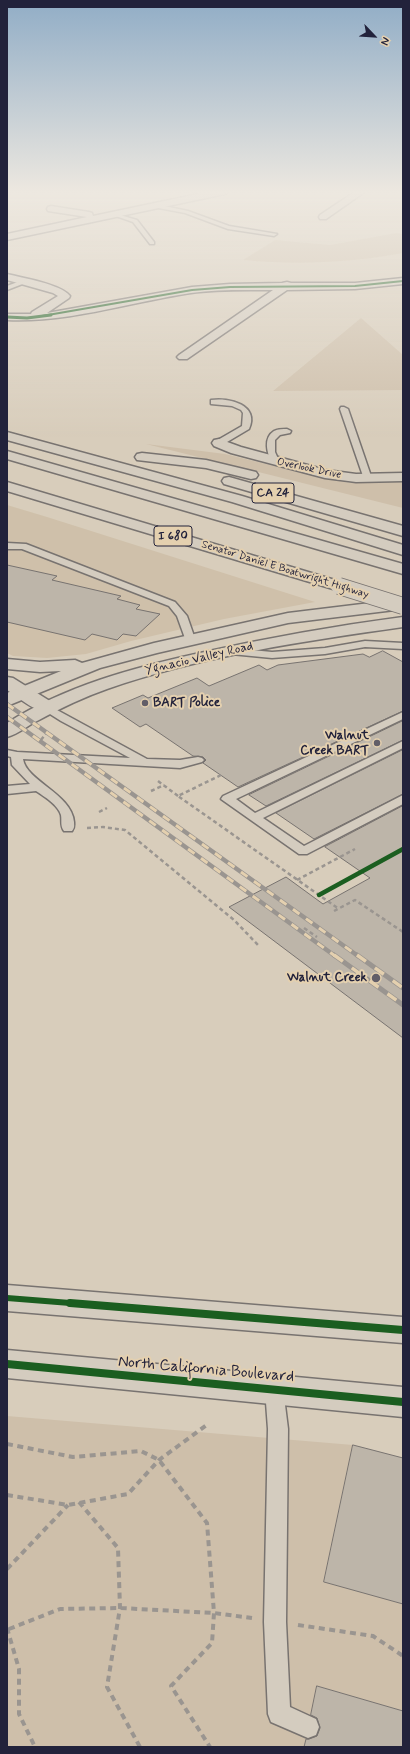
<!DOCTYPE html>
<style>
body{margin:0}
#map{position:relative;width:410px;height:1754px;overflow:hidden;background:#d8cdbb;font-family:Mynerve,sans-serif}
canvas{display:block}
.frame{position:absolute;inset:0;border:8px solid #22223b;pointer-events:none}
.north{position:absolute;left:354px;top:16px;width:40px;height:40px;-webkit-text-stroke:3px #e4d0af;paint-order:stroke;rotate:115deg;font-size:11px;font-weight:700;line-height:16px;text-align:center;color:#22223b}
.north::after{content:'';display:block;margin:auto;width:14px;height:18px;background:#22223b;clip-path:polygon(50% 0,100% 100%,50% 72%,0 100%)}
</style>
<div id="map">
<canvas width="410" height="1754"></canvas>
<div class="frame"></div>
<div class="north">N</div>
</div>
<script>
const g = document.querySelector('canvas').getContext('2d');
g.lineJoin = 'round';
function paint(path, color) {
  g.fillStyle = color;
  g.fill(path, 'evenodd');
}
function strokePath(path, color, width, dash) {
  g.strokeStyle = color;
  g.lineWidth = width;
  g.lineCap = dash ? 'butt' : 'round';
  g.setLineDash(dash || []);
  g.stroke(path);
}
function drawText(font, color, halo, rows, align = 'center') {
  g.font = font + ' Mynerve,sans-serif';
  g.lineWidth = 4;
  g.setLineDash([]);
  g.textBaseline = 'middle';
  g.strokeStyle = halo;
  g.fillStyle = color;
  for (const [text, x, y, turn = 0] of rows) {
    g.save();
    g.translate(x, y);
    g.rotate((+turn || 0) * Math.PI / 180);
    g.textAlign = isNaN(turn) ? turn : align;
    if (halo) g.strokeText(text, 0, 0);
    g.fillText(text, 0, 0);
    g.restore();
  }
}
const built = new Path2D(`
 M7 505 47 517 315 602 224 619 131 641 86 654 47 658 13 656 7 653Z`);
const green = new Path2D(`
 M396 233 403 234V253C350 263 296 265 243 260L275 240 330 245Z
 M361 318 403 355V390L273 391Z
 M146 444 225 454 319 477 350 483 403 481V508Z
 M7 1416 353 1445 324 1582 403 1604V1711L317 1686 304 1747H7Z`);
const building = new Path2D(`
 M7 565 57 576 52 580 121 596 117 599 140 605 136 609 160 614 136 636 123 634 117 640 92 634 85 640 7 622Z
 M383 651 403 662V711L238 787 203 763 206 760 203 757 193 756 146 724 140 727 112 708 143 695 148 698 197 678 209 686 259 665 267 670 278 665 363 654 369 657Z
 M403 721V740L266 806 249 795Z
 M403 750V794L314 839 276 813Z
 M403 806V1038L229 907 286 877 323 904 370 878 325 847Z
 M353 1445 403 1458V1604L324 1582Z
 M317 1686 403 1711V1747H304L306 1739H309L317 1736 320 1728 317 1718 311 1715Z`);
const pathFar1 = new Path2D(`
 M41 740 48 731
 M221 775 178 796 339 909
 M158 781 178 796
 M151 791 164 785
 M99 812 107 808
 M87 828 103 827 125 830 234 920 259 946
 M297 880 355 849
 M334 911 355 900 403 932
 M304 928 317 937`);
const path = new Path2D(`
 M7 1444 73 1457 141 1451 159 1460 207 1523 214 1613 212 1643 171 1686 210 1747
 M7 1495 68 1505 128 1494 159 1460 208 1424
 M79 1502 118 1548 120 1608 107 1687 140 1747
 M7 1569 68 1505
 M298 1625 373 1636 403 1656
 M7 1628 19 1669V1714L35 1747
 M9 1629 60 1609 120 1608 214 1613 252 1618`);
const lane = new Path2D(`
 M155 204 188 211 229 226 277 234 274 236 228 229 185 213 153 207V205Z
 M113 213 137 220 154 242V244H150L133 222 113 215Z
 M23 280 25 281V283L7 290V286Z
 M211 400C229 397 260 405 249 429L222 445H216V441L242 426 243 413 241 410 232 406 211 404Z
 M341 407H344L348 409 372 479 371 481H365L364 479 340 409Z
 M287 429 291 431 290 433 280 435 275 440V452L279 461 275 463H272C267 453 263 438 274 431 278 429 283 429 287 429Z
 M7 543 26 544 175 602 187 616 195 639 190 642 186 641 177 616 169 606 22 549H7Z
 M365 641 403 643V649L365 647 325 654 272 658 231 654 226 651 231 648 272 652 325 648Z
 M46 704 147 759 180 760 198 757 202 758 204 760 202 762 180 768 23 759C26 781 72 794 74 822 74 826 75 827 72 831H64C60 826 62 821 61 815 58 805 45 797 36 791L7 794V786L30 784 12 765 11 757 7 756V750L17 752 130 758 61 721 42 709 40 707 42 705Z
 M403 712V719L236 799 255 813 403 741V748L263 818 304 846 403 795V804L307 854H299L221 799 223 796Z
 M274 1380 281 1383 283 1389 288 1429 286 1622 290 1707 316 1719 319 1727 316 1735 308 1738 271 1722 268 1714 264 1622 268 1429 265 1389 267 1383Z`);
const street = new Path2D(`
 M212 191H229L225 194 7 240V234L87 217 48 211 47 209 48 207 51 206 89 212 92 213 93 216Z
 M356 191H366L326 219H320L319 217 320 215Z
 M7 274C22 278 61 284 70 296L69 298 47 313 192 287 230 284 282 283 287 282 291 283H355L403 278V284L355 289 287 290 187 359H179L177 357 179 355 273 290C246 290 218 289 191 293 131 302 68 323 7 320V314H31L32 312 58 296 53 293 7 280Z
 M219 439 241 447 326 470 356 474 403 473V481L356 482 325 478 231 453 214 446 212 443 214 440Z
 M7 677 13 678 53 703 55 707 53 711C37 715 20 698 7 690Z`);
const secondary = new Path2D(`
 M7 1285 403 1317V1343L7 1311Z
 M7 1350 403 1387V1417L7 1378Z`);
const highway = new Path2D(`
 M7 432 242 496 403 545V555L232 502 7 440Z
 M7 451 403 564V574L7 459Z
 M142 453 206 460 256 472 258 475 256 478 251 479 206 468 137 460 135 457 137 454Z
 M229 477 403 526V536L224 484 222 481 224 478Z
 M7 482 345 583 347 586 345 589 339 591 333 589 7 491Z
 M403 599V609L288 623 157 653 100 668 7 706V693L61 671 40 672 7 669V659L40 662 75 660 82 663 154 643 288 613Z
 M403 617V627C304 641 202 656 107 689 84 697 61 708 39 720 28 725 19 734 7 737V723C66 686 132 668 200 653 267 638 335 626 403 617Z`);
const railFar1 = new Path2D(`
 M7 704 358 956
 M7 717 335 956`);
const rail = new Path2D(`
 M334 955 403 1005
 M357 955 403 988`);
const highwayBridge = new Path2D(`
 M339 586 403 606`);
const cyclewayFar4 = new Path2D(`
 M42 316 192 290 230 287 355 286 403 281`);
const cyclewayFar3 = new Path2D(`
 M7 317 27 318 51 315`);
const cyclewayFar2 = new Path2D(`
 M319 895 403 849`);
const cyclewayFar1 = new Path2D(`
 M7 1298 83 1304`);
const cycleway = new Path2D(`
 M70 1303 403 1330
 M7 1364 403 1402`);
const markers = [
 [145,703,4,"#625e68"],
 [377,743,4,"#625e68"],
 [376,978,5,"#625e68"]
];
const farStreetnames = [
 ["Overlook Drive",309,469,12],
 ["Senator Daniel E Boatwright Highway",285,570,17]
];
const shields = [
 [273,493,42],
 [173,536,38]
];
const shieldNames = [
 ["CA 24",273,493],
 ["I 680",173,536]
];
const streetNames = [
 ["Ygnacio Valley Road",199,659,-13]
];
const poiNames = [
 ["BART Police",153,703,"left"],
 ["Walnut",369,736],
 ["Creek BART",369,751],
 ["Walnut Creek",367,978]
];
const nearStreetnames = [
 ["North California Boulevard",206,1370,5]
];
paint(built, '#cfc0aa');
paint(green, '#cebfaa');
paint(building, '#bdb5a9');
strokePath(building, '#787370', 1);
strokePath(lane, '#787370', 3);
strokePath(street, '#787370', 3);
strokePath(secondary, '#787370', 3);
strokePath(highway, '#787370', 3);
strokePath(pathFar1, '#9a9590', 2.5, [4, 3]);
strokePath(path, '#9a9590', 4, [6, 4.5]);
paint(lane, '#d4ccbf');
paint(street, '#d4ccbf');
paint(secondary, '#d4ccbf');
paint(highway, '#d4ccbf');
strokePath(railFar1, '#9a9590', 4.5);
strokePath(rail, '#9a9590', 5);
strokePath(railFar1, '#e4d0af', 3, [8]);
strokePath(rail, '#e4d0af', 3.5, [11]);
strokePath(highwayBridge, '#787370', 18, []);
strokePath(highwayBridge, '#d4ccbf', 16);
strokePath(cyclewayFar4, '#1b5e20', 2);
strokePath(cyclewayFar3, '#1b5e20', 3);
strokePath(cyclewayFar2, '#1b5e20', 4.5);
strokePath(cyclewayFar1, '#1b5e20', 6);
strokePath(cycleway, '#1b5e20', 8);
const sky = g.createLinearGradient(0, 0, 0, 437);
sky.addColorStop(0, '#91adc6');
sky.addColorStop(0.44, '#ede8e0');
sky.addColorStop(1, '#ede8e000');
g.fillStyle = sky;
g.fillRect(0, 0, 410, 437);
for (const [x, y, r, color] of markers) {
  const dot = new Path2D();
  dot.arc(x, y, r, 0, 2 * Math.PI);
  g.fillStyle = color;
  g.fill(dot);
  strokePath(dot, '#e4d0af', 1.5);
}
drawText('11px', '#22223b', '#e4d0af', farStreetnames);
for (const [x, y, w] of shields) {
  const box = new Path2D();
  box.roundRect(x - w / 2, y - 10, w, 20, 3);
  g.fillStyle = '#e4d0af';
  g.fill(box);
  strokePath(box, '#22223b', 1);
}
drawText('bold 12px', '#22223b', null, shieldNames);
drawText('13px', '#22223b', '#e4d0af', streetNames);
drawText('bold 13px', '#22223b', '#e4d0af', poiNames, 'right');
drawText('16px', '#22223b', '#e4d0af', nearStreetnames);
</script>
